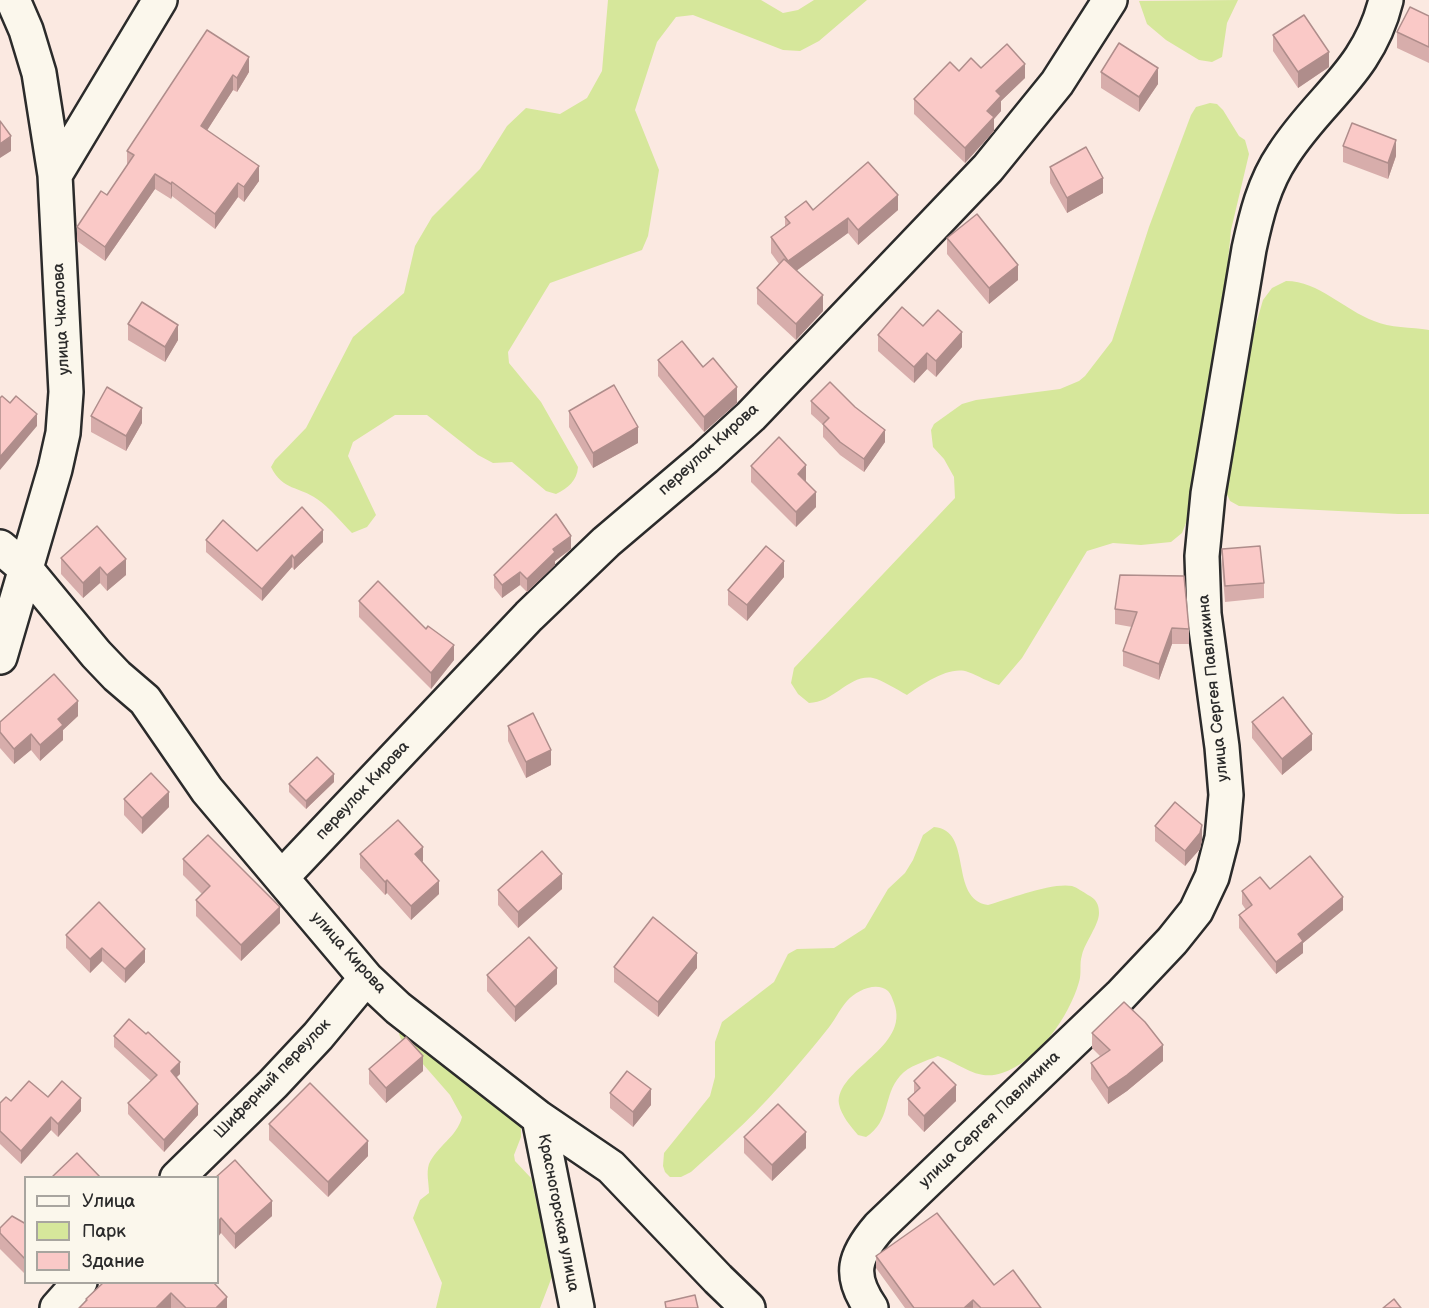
<!DOCTYPE html>
<meta charset="utf-8">
<style>
body{margin:0}
#map{position:relative;width:1429px;height:1308px;overflow:hidden;background:#fbe9e1;font-family:"Balsamiq Sans",sans-serif}
canvas{display:block}
.legend{position:absolute;left:24px;top:1176px;width:195px;height:108px;box-sizing:border-box;background:#fbf7ec;border:2px solid #a8a59f;margin:0;padding:8px 10px;list-style:none;font-size:18px;color:#2b2b2b}
.legend li{display:flex;align-items:center;gap:12px;height:30px}
.legend b{width:30px;border:2px solid #a8a59f}
</style>
<div id="map">
<canvas width="1429" height="1308"></canvas>
<ul class="legend">
<li><b style="height:8px;background:#fbf7ec"></b>Улица</li>
<li><b style="height:16px;background:#d6e79b"></b>Парк</li>
<li><b style="height:16px;background:#fac9c7"></b>Здание</li>
</ul>
</div>
<script>
const g = document.querySelector('canvas').getContext('2d');
g.lineJoin = 'round';
function paint(path, color) {
  g.fillStyle = color;
  g.fill(path, 'evenodd');
}
function strokePath(path, color, width, dash) {
  g.strokeStyle = color;
  g.lineWidth = width;
  g.lineCap = dash ? 'butt' : 'round';
  g.setLineDash(dash || []);
  g.stroke(path);
}
function drawText(font, color, halo, rows, align = 'center') {
  g.font = font + ' "Balsamiq Sans",sans-serif';
  g.lineWidth = 5;
  g.setLineDash([]);
  g.textBaseline = 'middle';
  g.strokeStyle = halo;
  g.fillStyle = color;
  for (const [text, x, y, turn = 0] of rows) {
    g.save();
    g.translate(x, y);
    g.rotate((+turn || 0) * Math.PI / 180);
    g.textAlign = isNaN(turn) ? turn : align;
    if (halo) g.strokeText(text, 0, 0);
    g.fillText(text, 0, 0);
    g.restore();
  }
}
const green = new Path2D(`
 M608 0H761L783 13 798 10 814 0H867L819 41 800 51 783 50 693 15 676 17 657 42 635 110 659 170 648 236 642 250 550 283 508 352 509 363 541 402 578 467C577 481 568 488 556 494L546 491 512 462 493 463 478 455 427 415H395L353 442 348 456 376 515 367 527 352 533C341 522 330 508 317 499 299 486 283 491 271 467L275 460 306 428 353 337 404 293 415 246 432 217 480 169 507 126 526 108 560 114 587 98 602 71Z
 M1238 0 1227 23 1222 57 1212 62 1199 60 1166 40 1147 24 1139 1Z
 M1210 103 1217 104 1223 110 1239 136 1245 140 1249 154 1231 230 1226 282 1225 329 1194 503 1182 533 1171 542 1141 545 1113 543 1087 551 1022 658 999 685C988 682 979 676 968 672 950 665 921 685 907 695 898 690 882 680 873 678 849 674 834 703 809 703L798 694 791 683 794 668 955 498 954 477 944 459 933 447 931 430 934 424 962 404 976 400 1060 389 1079 381 1085 376 1112 341 1149 227 1191 115 1196 107Z
 M1286 281C1319 281 1344 310 1374 321 1390 328 1411 327 1429 330V514H1398L1239 506 1230 501 1225 490 1226 463 1251 341 1263 300 1272 288Z
 M934 827C974 830 948 899 988 905 1008 899 1053 882 1072 886 1078 888 1083 892 1088 895 1096 899 1099 904 1099 913 1099 925 1085 942 1082 955 1079 964 1082 973 1079 982 1069 1017 1038 1061 1002 1073 977 1082 960 1063 938 1056 926 1061 908 1066 900 1076 883 1095 891 1121 866 1137L858 1135C851 1127 841 1115 839 1104 835 1069 911 1048 894 1003 892 998 891 994 888 991 876 981 856 991 847 1001 839 1010 834 1022 826 1031 815 1045 803 1059 791 1073 760 1110 727 1140 691 1172L681 1177H670L665 1172 663 1166 664 1153 710 1096 715 1077V1042L722 1022 774 982 788 954 797 949 834 948 865 928 888 889 905 873 913 860 923 835Z
 M402 1025 521 1124V1137L514 1155 515 1161 531 1178 553 1274 540 1308H436L442 1283 413 1218 420 1200 429 1193C429 1183 426 1173 429 1164 437 1146 457 1137 462 1117L450 1095 401 1039 399 1034Z`);
const minor = new Path2D(`
 M55 175 160 0
 M0 547 25 568 96 654 117 676 145 700 207 790 366 978 398 1008 539 1118 611 1167 718 1279 748 1308
 M0 657 55 469 63 433 66 392 55 175 39 73 26 30 13 0
 M282 877 529 616 606 542 705 458 751 416 988 168 1057 83 1110 0
 M539 1118 577 1308
 M177 1178 273 1084 318 1036 366 978
 M57 1308 80 1282
 M871 1308C848 1275 854 1256 879 1227L1120 996 1172 941 1196 911 1212 877 1222 838 1226 795 1222 747 1204 614 1202 556 1208 494 1249 249C1256 216 1264 183 1283 155 1320 97 1368 73 1386 0`);
const wall = new Path2D(`
 M1429 16V63L1397 48V32Z
 M207 30 249 72 237 92 233 90 207 130 259 181 244 202 238 197 215 229 172 196 171 199 155 189 105 261 77 241V227L107 195 127 165V151Z
 M1273 35 1329 67 1298 88 1273 51Z
 M981 68 1025 78 1001 101V111L994 119V131L965 163 914 114V99L959 71Z
 M1101 72 1158 84 1139 112 1101 88Z
 M1343 146 1396 156 1388 179 1343 162Z
 M1050 167 1103 193 1067 213 1050 183Z
 M813 210H898L858 245 848 233 797 270 823 311 796 340 757 304V288L779 264 771 253V237L785 227V217Z
 M947 238 1018 280 989 304 947 254Z
 M128 324 178 340 165 362 128 340Z
 M923 326 962 347 936 377 927 369 914 383 878 351V335Z
 M658 360 703 367 737 403 704 432 658 376Z
 M811 401 885 442 864 472 840 455 823 437V425L811 414Z
 M569 411 638 443 593 468 569 427Z
 M91 416 142 423 126 451 91 432Z
 M751 466 806 481V482L816 507 796 527 751 482Z
 M206 540 257 551 323 542 294 570 292 567 262 601 206 552Z
 M571 549 555 561V565L527 592 520 585 502 598 494 588V575Z
 M1222 549 1264 583V598L1225 602 1222 565Z
 M61 558 126 559V575L107 591 100 583 83 598 61 574Z
 M1120 575 1189 629V644H1172L1159 680 1123 666V651L1132 627 1115 624V609Z
 M784 577 747 621 728 605V590Z
 M359 601 454 660 431 689 359 617Z
 M78 716 63 730V740L40 761 31 750 14 764 0 748V722Z
 M1252 722 1312 750 1282 775 1252 738Z
 M508 726 551 765 526 778 508 741Z
 M334 782 306 809 289 792V784Z
 M124 799 169 807 142 834 124 815Z
 M1155 826 1202 840 1200 849 1185 866 1155 841Z
 M360 854 423 861 422 862 439 894 411 920 387 893 385 895 360 868Z
 M183 859 280 923 241 961 196 916V900L202 894 183 875Z
 M562 889 518 928 498 905V890Z
 M1270 889 1343 910 1303 943V953L1276 974 1239 928V915L1246 910 1242 904V891Z
 M66 935 145 962 125 983 102 961 90 973 66 948Z
 M614 967 697 968 658 1017 614 982Z
 M487 975 557 984 515 1022 487 991Z
 M1092 1033 1163 1061 1127 1091 1108 1104 1091 1079V1063L1100 1056 1092 1048Z
 M114 1036 180 1074 177 1077 198 1115 164 1152 128 1114V1103L151 1081 114 1047Z
 M369 1069 423 1071 386 1103 369 1084Z
 M914 1081 956 1101 924 1132 908 1115V1099L914 1094Z
 M610 1093 651 1105 633 1127 610 1108Z
 M48 1097 81 1111 58 1137 51 1130 21 1164 0 1144V1103Z
 M269 1124 368 1156 328 1197 269 1140Z
 M744 1137 806 1148 772 1181 744 1153Z
 M218 1178 272 1216 235 1249 221 1233Z
 M26 1224V1275L0 1249V1228Z
 M876 1256 994 1285 1041 1308H905L876 1268Z
 M213 1282 227 1308H79L86 1301V1299Z`);
const shadedWall = new Path2D(`
 M1329 52V67L1298 88V72Z
 M249 57V72L237 92V78Z
 M1025 64V78L1001 101V111L994 119V131L965 163V148L987 111 996 91Z
 M1158 68V84L1139 112V97Z
 M233 75V90L201 140V126Z
 M11 136V151L0 158V144Z
 M1396 140V156L1388 179V163Z
 M259 166V181L244 202V187Z
 M155 174V189L105 261V247Z
 M1103 178V193L1067 213V198Z
 M172 182V196L171 199V184Z
 M238 183V197L215 229V214Z
 M898 195V210L858 245V230Z
 M848 218V233L788 277V261Z
 M1018 265V280L989 304V288Z
 M823 295V311L796 340V324Z
 M178 325V340L165 362V347Z
 M962 332V347L936 377V361Z
 M927 353V369L914 383V367Z
 M737 387V403L704 432V417Z
 M142 408V423L126 451V436Z
 M37 414V426L0 470V457Z
 M638 427V443L593 468V453Z
 M885 430V442L864 472V459Z
 M806 465V481L798 489V474Z
 M816 492V507L796 527V512Z
 M323 530V542L294 570V558Z
 M571 536V549L555 561V565L527 592V579L553 549Z
 M292 555V567L262 601V589Z
 M126 559V575L107 591V575Z
 M784 561V577L747 621V605Z
 M100 567V583L83 598V583Z
 M520 572V585L502 598V585Z
 M1172 628V644L1159 680V664Z
 M454 645V660L431 689V673Z
 M78 701V716L63 730V740L40 761V745L58 719Z
 M31 734V750L14 764V749Z
 M1312 734V750L1282 775V759Z
 M551 750V765L526 778V762Z
 M334 774V782L306 809V801Z
 M169 792V807L142 834V818Z
 M1202 825V840L1200 849 1185 866V851Z
 M423 847V861L415 868V854Z
 M562 874V889L518 928V912Z
 M387 880V893L385 895V882Z
 M439 881V894L411 920V906Z
 M1343 897V910L1303 943V953L1276 974V962L1298 934Z
 M280 907V923L241 961V945Z
 M102 948V961L90 973V959Z
 M145 949V962L125 983V969Z
 M697 953V968L658 1017V1002Z
 M557 968V984L515 1022V1007Z
 M1163 1045V1061L1127 1091 1108 1104V1088Z
 M423 1056V1071L386 1103V1088Z
 M180 1062V1074L171 1082V1071Z
 M956 1085V1101L924 1132V1116Z
 M651 1089V1105L633 1127V1112Z
 M81 1098V1111L58 1137V1124Z
 M198 1104V1115L164 1152V1140Z
 M51 1117V1130L21 1164V1151Z
 M806 1132V1148L772 1181V1165Z
 M368 1141V1156L328 1197V1182Z
 M272 1201V1216L235 1249V1234Z
 M221 1218V1233L218 1237V1222Z
 M171 1293V1308H156Z
 M227 1297V1308H216Z
 M973 1300V1308H964Z`);
const building = new Path2D(`
 M1410 7 1429 16V47L1397 32Z
 M1304 15 1329 52 1298 72 1273 35Z
 M207 30 249 57 237 78 233 75 201 126 259 166 244 187 238 183 215 214 172 182 171 184 155 174 105 247 77 227 101 191 107 195 134 155 127 151Z
 M1119 43 1158 68 1139 97 1101 72Z
 M1007 44 1025 64 996 91 1001 96 987 111 994 117 965 148 914 99 950 62 959 71 971 58 981 68Z
 M0 121 11 136 0 144Z
 M1352 123 1396 140 1388 163 1343 146Z
 M1086 147 1103 178 1067 198 1050 167Z
 M868 162 898 195 858 230 848 218 788 261 771 237 790 223 785 217 806 201 813 210Z
 M977 214 1018 265 989 288 947 238Z
 M784 259 823 295 796 324 757 288Z
 M142 302 178 325 165 347 128 324Z
 M902 307 923 326 938 310 962 332 936 361 927 353 914 367 878 335Z
 M682 341 703 367 713 358 737 387 704 417 658 360Z
 M830 382 855 407 885 430 864 459 840 442 823 424 829 418 811 401Z
 M614 385 638 427 593 453 569 411Z
 M107 387 142 408 126 436 91 416Z
 M2 396 10 403 16 396 37 414 0 457V398Z
 M779 437 806 465 798 474 816 492 796 512 751 466Z
 M302 507 323 530 294 558 292 555 262 589 206 540 223 520 257 551Z
 M556 514 571 536 553 549 555 552 527 579 520 572 502 585 494 575Z
 M97 526 126 559 107 575 100 567 83 583 61 558Z
 M766 546 784 561 747 605 728 590Z
 M1260 546 1264 583 1225 586 1222 549Z
 M1120 575 1184 576 1189 629 1172 628 1159 664 1123 651 1137 612 1115 609Z
 M378 581 426 629 428 626 454 645 431 673 359 601Z
 M54 674 78 701 58 719 63 725 40 745 31 734 14 749 0 732V722Z
 M1283 697 1312 734 1282 759 1252 722Z
 M533 713 551 750 526 762 508 726Z
 M317 757 334 774 306 801 289 784Z
 M151 773 169 792 142 818 124 799Z
 M1175 802 1202 825 1200 833 1185 851 1155 826Z
 M398 820 423 847 415 854 439 881 411 906 387 880 385 882 360 854Z
 M208 835 280 907 241 945 196 900 210 886 183 859Z
 M542 851 562 874 518 912 498 890Z
 M1310 856 1343 897 1298 934 1303 941 1276 962 1239 915 1252 905 1242 891 1260 877 1270 889Z
 M99 902 145 949 125 969 102 948 90 959 66 935Z
 M653 917 697 953 658 1002 614 967Z
 M529 937 557 968 515 1007 487 975Z
 M1124 1002 1145 1022 1163 1045 1127 1075 1108 1088 1091 1063 1110 1050 1092 1033Z
 M129 1019 146 1034 148 1032 180 1062 171 1071 198 1104 164 1140 128 1103 157 1075 114 1036Z
 M406 1037 423 1056 386 1088 369 1069Z
 M933 1062 956 1085 924 1116 908 1099 920 1088 914 1081Z
 M627 1071 651 1089 633 1112 610 1093Z
 M29 1081 48 1097 62 1081 81 1098 58 1124 51 1117 21 1151 0 1131V1103L6 1097 11 1101Z
 M310 1083 368 1141 328 1182 269 1124Z
 M778 1104 806 1132 772 1165 744 1137Z
 M77 1153 101 1178H54L53 1176Z
 M235 1160 272 1201 235 1234 221 1218 218 1222V1178H215Z
 M937 1213 994 1285 1013 1270 1041 1308H981L973 1300 964 1308H914L876 1256Z
 M12 1216 26 1224V1260L0 1233V1228Z
 M104 1282H213L227 1297 216 1308H186L171 1293 156 1308H79L87 1300 86 1299Z
 M695 1295 698 1308H666L665 1302Z
 M1394 1299 1401 1308H1383Z`);
const streetNames = [
 ["улица Чкалова",62,319,-93],
 ["переулок Кирова",709,450,-42],
 ["улица Сергея Павлихина",1214,688,-96],
 ["переулок Кирова",363,791,-47],
 ["улица Кирова",348,953,48],
 ["Шиферный переулок",273,1079,-46],
 ["улица Сергея Павлихина",990,1120,-44],
 ["Красногорская улица",558,1213,79]
];
paint(green, '#d6e79b');
strokePath(minor, '#2b2b2b', 38);
strokePath(minor, '#fbf7ec', 33);
paint(wall, '#d7adab');
paint(shadedWall, '#af8d8b');
paint(building, '#fac9c7');
strokePath(building, '#af8d8b', 1.5);
drawText('16px', '#2b2b2b', '#fbf7ec', streetNames);
</script>
